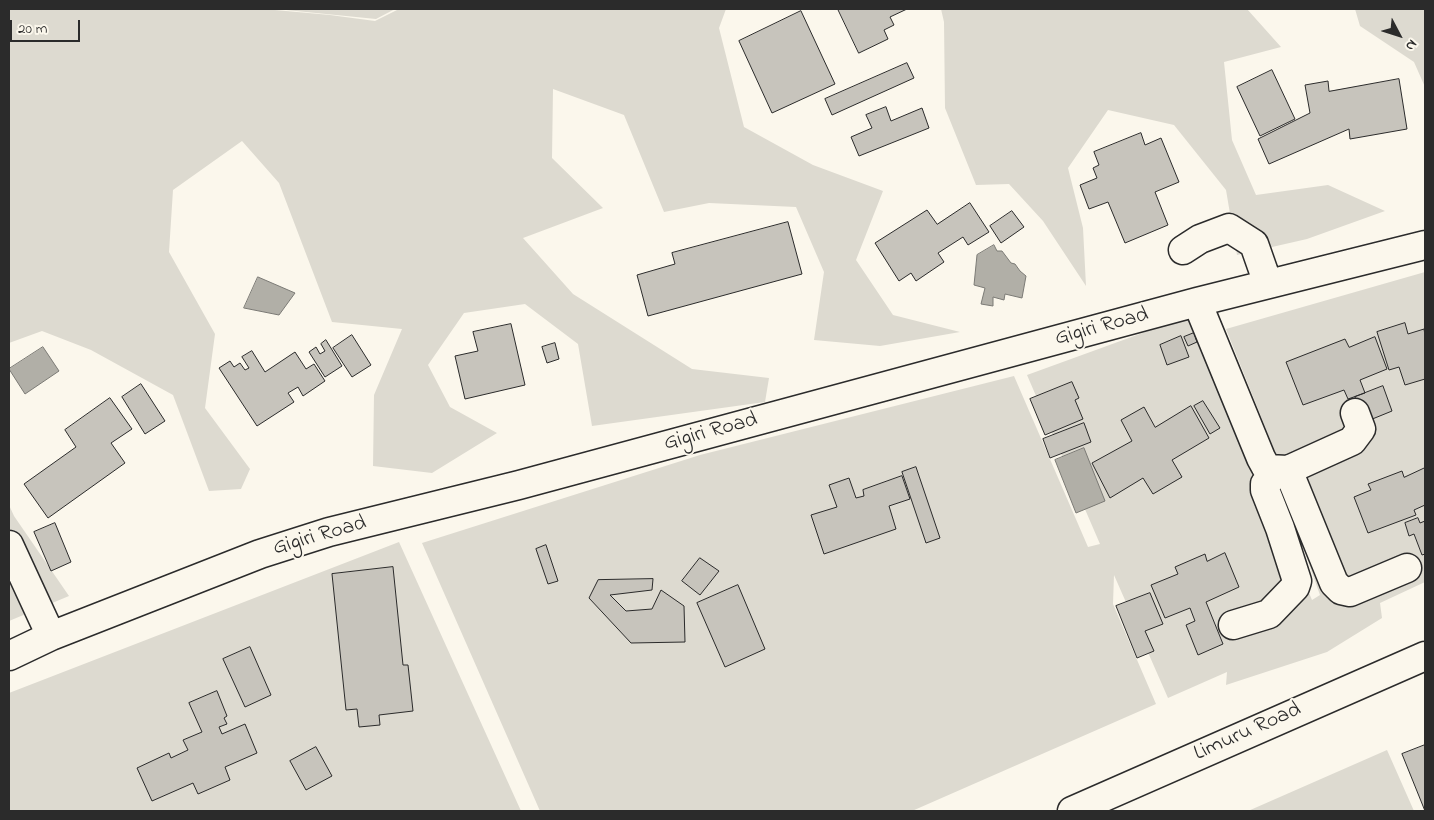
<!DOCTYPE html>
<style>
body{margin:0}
#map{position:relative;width:1434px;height:820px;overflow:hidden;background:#fbf7ec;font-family:"Indie Flower",sans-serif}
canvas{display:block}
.frame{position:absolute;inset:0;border:10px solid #2b2b2b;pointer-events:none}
.north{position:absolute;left:1374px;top:10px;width:50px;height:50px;-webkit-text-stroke:4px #fbf7ec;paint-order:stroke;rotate:130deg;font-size:14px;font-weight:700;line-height:20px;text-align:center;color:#2b2b2b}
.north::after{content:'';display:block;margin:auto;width:18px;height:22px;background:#2b2b2b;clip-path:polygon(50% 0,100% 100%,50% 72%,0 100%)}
.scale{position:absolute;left:10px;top:20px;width:70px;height:22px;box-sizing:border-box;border:2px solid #2b2b2b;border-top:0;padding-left:6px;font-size:15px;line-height:18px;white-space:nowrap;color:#2b2b2b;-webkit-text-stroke:4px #fbf7ec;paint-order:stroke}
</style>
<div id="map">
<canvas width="1434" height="820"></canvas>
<div class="frame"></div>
<div class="north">N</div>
<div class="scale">20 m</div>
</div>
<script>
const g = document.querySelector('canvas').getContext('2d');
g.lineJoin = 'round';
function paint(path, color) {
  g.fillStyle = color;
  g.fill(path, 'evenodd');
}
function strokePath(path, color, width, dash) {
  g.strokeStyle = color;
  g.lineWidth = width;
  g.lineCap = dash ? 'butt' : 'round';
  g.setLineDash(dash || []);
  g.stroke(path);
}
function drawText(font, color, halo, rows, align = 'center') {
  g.font = font + ' "Indie Flower",sans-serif';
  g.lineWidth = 4;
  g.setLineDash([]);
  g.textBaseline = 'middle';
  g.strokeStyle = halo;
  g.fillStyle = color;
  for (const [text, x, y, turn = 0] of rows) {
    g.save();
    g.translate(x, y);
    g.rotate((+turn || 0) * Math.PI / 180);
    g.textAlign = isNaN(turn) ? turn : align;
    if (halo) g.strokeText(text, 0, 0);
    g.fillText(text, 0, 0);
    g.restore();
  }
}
const green = new Path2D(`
 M9 9H264L330 15 375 21 399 9H726L719 28 744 127 813 165 883 191 856 260 893 315 960 332 880 346 814 340 824 272 796 207 709 203 664 212 624 115 553 89 552 158 603 208 523 238 573 294 692 369 769 378 765 402 592 426 578 344 525 304 464 313 428 365 450 407 497 433 432 473 373 466 374 395 402 329 332 322 279 183 242 141 173 190 169 252 215 334 205 408 250 469 241 489 209 491 173 395 91 350 42 331 9 343Z
 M276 9H395L376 19Z
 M941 9H1247L1281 47 1224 62 1232 140 1256 195 1328 185 1385 211 1307 239 1237 255 1226 190 1174 125 1108 110 1068 168 1083 228 1086 286 1043 221 1009 184 976 185 945 108 944 22Z
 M1355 9H1425V87L1414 62 1360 26Z
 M1425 272V582L1380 603 1382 618 1327 652 1226 685 1227 672 1168 698 1114 575 1113 604 1156 704 912 811H540L422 543 700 455 1014 376 1088 547 1100 544 1027 375 1192 315 1312 600 1320 595 1282 489H1290L1226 329Z
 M9 505 14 516 69 596 9 621Z
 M399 542 521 811H9V693Z
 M1387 750 1414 811H1248Z`);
const water = new Path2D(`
 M994 245 997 251H1002L1011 263 1015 264 1020 271 1026 276 1022 298 1005 294 1004 300 993 297V306L981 304 985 288 974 285 977 255Z
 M258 277 295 293 279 315 244 308Z
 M43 347 59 371 25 394 9 369Z
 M1084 448 1105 501 1076 513 1055 460Z`);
const building = new Path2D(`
 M838 9H907L890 17 894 25 884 30 888 39 859 53Z
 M801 11 835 84 772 113 739 41Z
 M907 63 914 78 832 115 825 99Z
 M1272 70 1295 119 1260 136 1237 87Z
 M1399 79 1407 129 1350 139 1349 129 1269 164 1258 139 1310 113 1305 85 1328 81 1329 91Z
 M886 107 891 121 922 108 929 128 859 156 851 137 872 128 866 115Z
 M1141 133 1145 145 1161 138 1179 182 1155 192 1168 225 1125 243 1108 202 1089 209 1080 185 1097 178 1093 168 1099 165 1094 152Z
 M970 203 989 232 968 245 963 237 938 253 944 262 916 281 911 273 899 281 875 243 927 210 937 224Z
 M1012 211 1024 227 1001 243 990 226Z
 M788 222 802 274 648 316 637 275 675 264 672 253Z
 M1405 323 1408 334 1424 329 1425 335V379L1405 385 1399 367 1389 370 1377 332Z
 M511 324 525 385 465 399 455 356 478 351 473 332Z
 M1194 333 1197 342 1188 346 1184 337Z
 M352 335 371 365 352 377 333 348Z
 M1181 336 1189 357 1167 365 1160 345Z
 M1375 337 1387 369 1360 380 1365 393 1348 399 1344 390 1303 405 1286 362 1345 339 1349 347Z
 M326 340 342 366 325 377 309 352 316 347 320 354 325 351 321 344Z
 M555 343 559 359 547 363 542 347Z
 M252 351 265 372 295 352 306 369 314 364 325 381 303 396 298 387 288 393 294 402 257 426 219 368 230 361 234 367 240 363 245 370 249 368 242 357Z
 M1072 382 1079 398 1075 400 1083 419 1045 435 1030 399Z
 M141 384 165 421 145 434 122 397Z
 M1383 386 1392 411 1365 422 1355 397Z
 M110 398 132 429 111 443 125 463 48 518 24 484 76 447 65 430Z
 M1203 401 1220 428 1210 434 1194 406Z
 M1191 406 1209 438 1172 460 1182 477 1153 494 1143 478 1110 498 1092 463 1132 441 1121 420 1144 407 1155 427Z
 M1084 423 1091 442 1050 458 1043 439Z
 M916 467 940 538 926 543 902 472Z
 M1425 468V505L1414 510 1416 515 1368 533 1354 497 1371 490 1368 484 1402 471 1404 477Z
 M902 476 910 499 889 506 896 529 824 554 811 515 837 507 829 485 849 478 856 498 864 496 863 490Z
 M1418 518 1420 523 1425 521V554L1422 555 1414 534 1409 536 1405 523Z
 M55 523 71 562 51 571 34 532Z
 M546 545 558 581 548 584 536 549Z
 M1225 553 1239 587 1206 602 1223 644 1198 655 1186 625 1195 621 1190 608 1165 618 1151 585 1178 574 1175 567 1205 554 1207 561Z
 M700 558 719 571 700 595 682 581Z
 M393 567 403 665H408L413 711 379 715 380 725 359 727 357 709 346 710 332 574Z
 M653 579 652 590 610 595 626 611 652 609 661 590 684 606 685 642 631 643 589 598 598 580Z
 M738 585 765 649 725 667 697 603Z
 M1150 593 1163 624 1145 631 1154 651 1137 658 1116 606Z
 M250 647 271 695 245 707 223 659Z
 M217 691 227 716 224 718 227 724 219 727 222 734 245 724 257 753 225 767 230 780 198 794 193 783 152 801 137 768 169 753 171 758 188 750 183 740 202 732 189 703Z
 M1425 745V811L1402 754Z
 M316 747 332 776 306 790 290 761Z`);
const minor = new Path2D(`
 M1183 250 1200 239 1229 228 1254 244 1268 284
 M1197 302 1261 458 1267 469 1288 470 1334 583 1341 590 1350 592 1407 568
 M1288 470 1352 441 1361 429 1355 413
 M9 545 51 636
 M1233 625 1269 614 1295 587 1297 581 1280 528 1265 490V484L1271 478 1267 469
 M9 656 51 636 260 554 329 532 519 485 1197 302 1425 245`);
const major = new Path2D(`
 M1072 811 1425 656`);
const streetNames = [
 ["Gigiri Road",1102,328,-15],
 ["Gigiri Road",711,433,-15],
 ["Gigiri Road",320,537,-16],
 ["Limuru Road",1248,733,-24]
];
paint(green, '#dddad0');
paint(water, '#b1afa7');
strokePath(water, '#7b7a75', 1);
paint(building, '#c7c4bc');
strokePath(building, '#2b2b2b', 1);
strokePath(minor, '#2b2b2b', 31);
strokePath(major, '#2b2b2b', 31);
strokePath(minor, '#fbf7ec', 28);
strokePath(major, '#fbf7ec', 28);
drawText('22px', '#2b2b2b', '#fbf7ec', streetNames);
</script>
